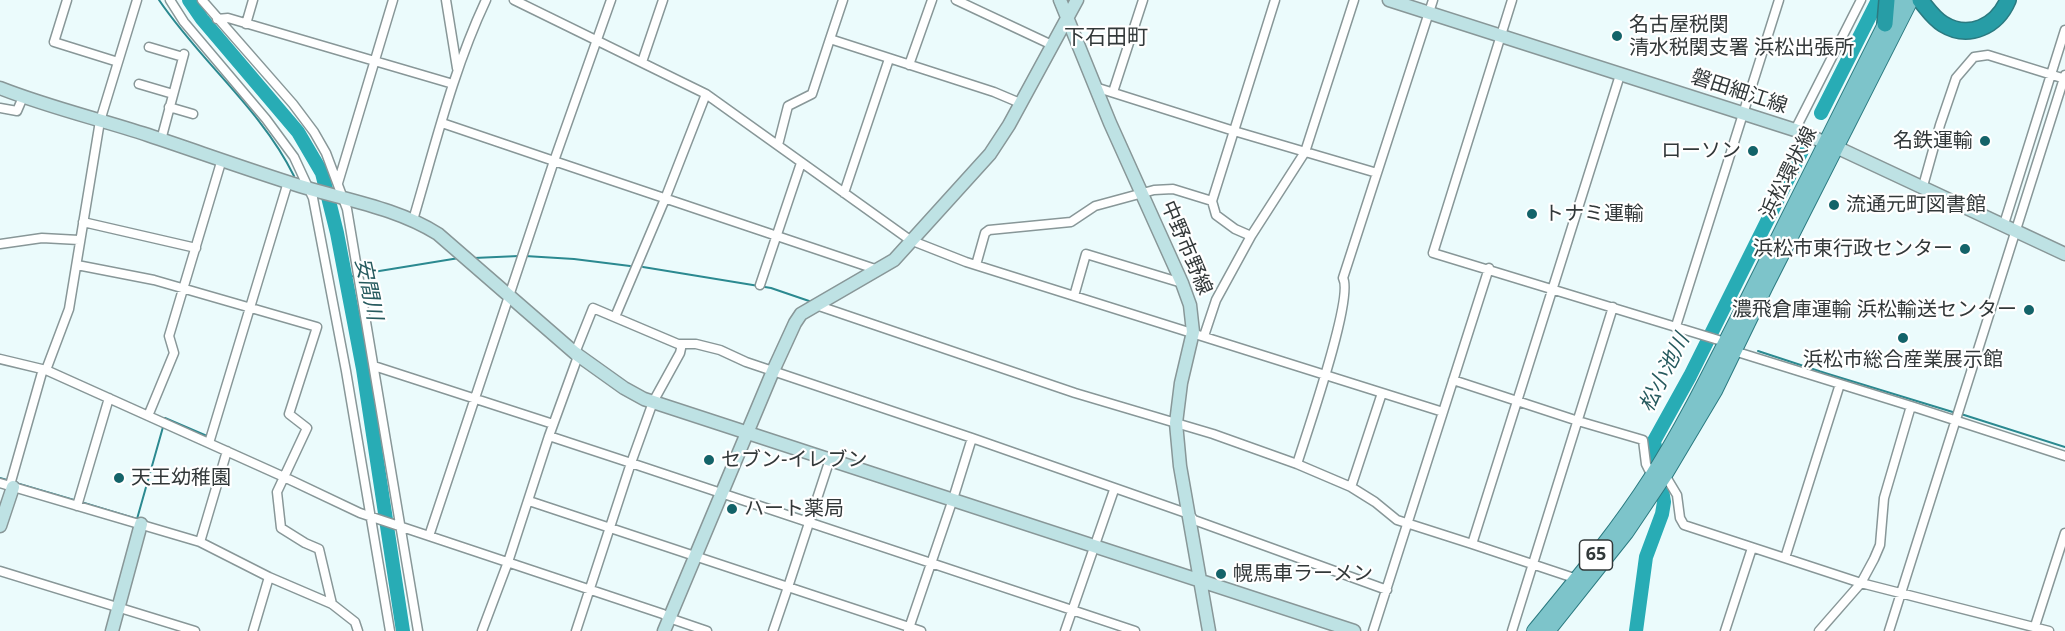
<!DOCTYPE html>
<meta charset="utf-8">
<style>
body{margin:0}
canvas{display:block;background:#ebfbfc}
</style>
<canvas width="2065" height="631"></canvas>
<script>
const g = document.querySelector('canvas').getContext('2d');
g.lineJoin = 'round';
function strokePath(path, color, width, dash) {
  g.strokeStyle = color;
  g.lineWidth = width;
  g.lineCap = dash ? 'butt' : 'round';
  g.setLineDash(dash || []);
  g.stroke(path);
}
function drawText(font, color, halo, rows, align = 'center') {
  g.font = font + ' "Noto Sans","Noto Sans JP",sans-serif';
  g.lineWidth = 4.5;
  g.setLineDash([]);
  g.textBaseline = 'middle';
  g.strokeStyle = halo;
  g.fillStyle = color;
  for (const [text, x, y, turn = 0] of rows) {
    g.save();
    g.translate(x, y);
    g.rotate((+turn || 0) * Math.PI / 180);
    g.textAlign = isNaN(turn) ? turn : align;
    if (halo) g.strokeText(text, 0, 0);
    g.fillText(text, 0, 0);
    g.restore();
  }
}
const stream = new Path2D(`
 M159 0C200 61 261 109 294 176
 M525 256 574 259 630 266
 M474 258 519 256
 M643 267 771 288 812 302
 M361 274 459 258
 M346 277 355 276
 M1758 351 1825 373 1956 413
 M1961 414 2065 447
 M165 418 207 436
 M0 478 7 480
 M16 483 74 500
 M81 502 137 519 163 427`);
const river = new Path2D(`
 M189 0 202 19 298 132 322 173 337 233 363 369 403 631
 M1821 113 1878 0
 M1636 631 1646 557 1662 514 1664 502 1654 441 1690 376 1802 151`);
const street = new Path2D(`
 M67 0 54 42 118 62
 M170 0 184 22 266 119 294 157 313 198 346 371 390 631
 M202 0 293 104 314 132 326 153 347 209 418 631
 M446 0 457 68
 M514 0 706 94 910 240 966 262 1443 412
 M611 0 554 161 878 270
 M843 0 830 39 994 92 1020 103
 M956 0 1052 45
 M1433 0 1343 278C1354 298 1306 435 1297 464L1351 487 1375 502 1397 520 1472 544 1620 75
 M1512 0 1433 253 1725 342
 M217 19 228 18 453 84
 M246 24 253 0
 M149 47 183 57
 M642 62 663 0
 M909 65 932 0
 M139 84 173 94
 M1095 87 1234 131 1377 173
 M1113 92 1143 0
 M169 107 193 114
 M0 108 17 111 23 97
 M1795 130 1861 0
 M161 140 184 54
 M778 145 788 106 812 94 830 39
 M338 183 393 0
 M1923 186 1940 125 1956 78 1974 57 1988 55 2065 79
 M844 193 889 59
 M1212 201 1216 215 1235 229 1251 236
 M413 220C435 146 453 70 486 0
 M83 222 196 248
 M2004 224 2065 30
 M0 244 42 238 79 240
 M77 265 154 280 317 327 289 414 307 428 277 492 281 528 305 543 319 549 332 604
 M976 265 985 233 989 230 1071 222 1095 206 1154 190 1173 189 1212 201 1275 0
 M760 285 801 163
 M1074 296 1086 254 1182 283
 M816 305 1075 393 1213 434 1297 464
 M615 317 665 199 706 94
 M1676 326 1779 0
 M1204 336 1216 300 1251 236 1305 152 1354 0
 M682 344 680 353 653 402 631 463 1135 631
 M1734 351 1911 406
 M0 359 46 370 284 477 360 513 663 614 669 618 707 631
 M374 366 553 424
 M46 370 69 309 100 121 137 0
 M1453 380 1578 421 1643 440 1646 464 1652 476
 M148 416 174 353 169 336 222 159
 M549 436 631 463 576 631
 M209 443 288 182
 M1665 475 1677 495 1680 518 1684 525 1861 583 2049 631
 M0 483 200 542 269 577 332 604 355 622 358 631
 M10 485 43 369
 M1351 487 1382 393
 M529 501 788 587 830 459
 M77 506 109 398
 M429 536 554 161 442 123
 M200 542 227 451
 M1472 544 1577 579
 M1785 558 1840 384
 M0 571 195 631
 M2035 626 2065 533
 M253 631 269 577
 M482 631 508 562 549 436 577 359 575 353 593 308 678 344H696L720 350 746 362 972 438 1189 514 1194 520 1387 590
 M773 631 788 587 921 631
 M908 631 953 499 972 438
 M1065 631 1114 490
 M1373 631 1489 268
 M1512 631 1613 307
 M1725 631 1752 548
 M1819 631 1861 583 1874 559 1880 545 1884 498 1911 406 2065 456
 M1889 631 2065 75`);
const secondary = new Path2D(`
 M1060 0 1110 123 1182 283 1190 305 1193 332 1181 383 1176 423 1180 466 1209 631
 M1389 0 1795 130 1836 147 2065 254
 M0 88C48 107 99 119 148 135 199 152 249 170 300 186 346 200 397 208 438 234L575 353 624 388 644 399 1354 631
 M0 526 13 487
 M112 631 141 524
 M664 631 773 371 795 323 801 314 894 260 990 154 1009 125 1077 0`);
const primary = new Path2D(`
 M1534 631C1575 581 1617 531 1652 476 1687 421 1715 362 1745 304 1796 203 1846 101 1897 0
 M1548 631 1626 533 1665 475 1715 391 1766 286 1911 0`);
const highway = new Path2D(`
 M1920 0C1927 8 1933 18 1943 24 1969 40 1997 26 2008 0
 M1885 24 1887 0`);
const markers = [
 [1617,36,6,"#136369"],
 [1985,141,6,"#136369"],
 [1753,151,6,"#136369"],
 [1834,205,6,"#136369"],
 [1532,214,6,"#136369"],
 [1965,249,6,"#136369"],
 [2029,310,6,"#136369"],
 [1903,338,6,"#136369"],
 [709,460,6,"#136369"],
 [119,478,6,"#136369"],
 [732,509,6,"#136369"],
 [1221,574,6,"#136369"]
];
const shields = [
 [1596,555,33]
];
const shieldNames = [
 ["65",1596,555]
];
const poiNames = [
 ["名古屋税関",1629,25],
 ["清水税関支署 浜松出張所",1629,48],
 ["名鉄運輸",1973,141,"right"],
 ["ローソン",1741,151,"right"],
 ["流通元町図書館",1846,205],
 ["トナミ運輸",1544,214],
 ["浜松市東行政センター",1953,249,"right"],
 ["濃飛倉庫運輸 浜松輸送センター",2017,310,"right"],
 ["浜松市総合産業展示館",1903,360,"center"],
 ["セブン-イレブン",721,460],
 ["天王幼稚園",131,478],
 ["ハート薬局",744,509],
 ["幌馬車ラーメン",1233,574]
];
const streetNames = [
 ["磐田細江線",1739,92,18],
 ["浜松環状線",1789,173,-63],
 ["中野市野線",1186,248,67]
];
const neighbourhoodNames = [
 ["下石田町",1106,38]
];
const waterNames = [
 ["安間川",368,289,78],
 ["松小池川",1665,373,-63]
];
strokePath(stream, '#2b8990', 2);
strokePath(river, '#28acb5', 14);
strokePath(street, '#889798', 11);
strokePath(secondary, '#889798', 15);
strokePath(primary, '#2b7a80', 16);
strokePath(highway, '#2b7a80', 18);
strokePath(street, '#fff', 8);
strokePath(secondary, '#bee2e4', 12);
strokePath(primary, '#7dc4ca', 14);
strokePath(highway, '#279da6', 15);
for (const [x, y, r, color] of markers) {
  const dot = new Path2D();
  dot.arc(x, y, r, 0, 2 * Math.PI);
  g.fillStyle = color;
  g.fill(dot);
  strokePath(dot, '#fff', 2);
}
for (const [x, y, w] of shields) {
  const box = new Path2D();
  box.roundRect(x - w / 2, y - 15, w, 30, 4.5);
  g.fillStyle = '#fff';
  g.fill(box);
  strokePath(box, '#323839', 1.5);
}
drawText('bold 18px', '#323839', null, shieldNames);
drawText('20px', '#323839', '#fff', poiNames, 'left');
drawText('20px', '#323839', '#fff', streetNames);
drawText('21px', '#323839', '#fff', neighbourhoodNames);
drawText('italic 21px', '#265a5e', '#fff', waterNames);
</script>
